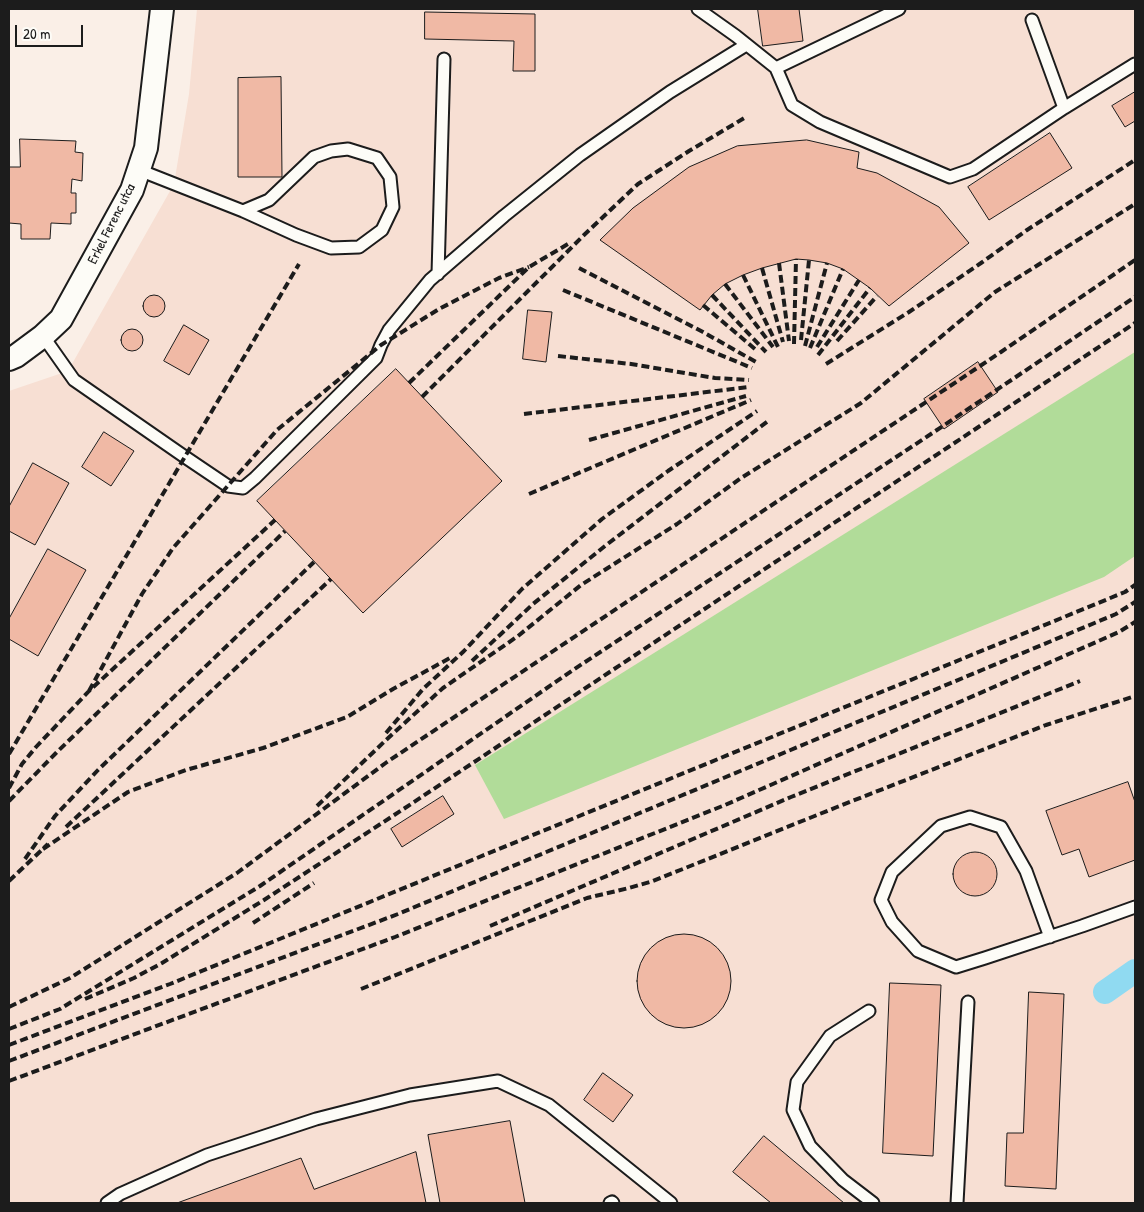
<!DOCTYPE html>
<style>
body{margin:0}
#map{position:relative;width:1144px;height:1212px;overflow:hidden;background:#faefe7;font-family:"Patrick Hand",sans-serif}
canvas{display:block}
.frame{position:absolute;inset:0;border:10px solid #1c1c1c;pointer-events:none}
.scale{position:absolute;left:15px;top:25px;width:68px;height:22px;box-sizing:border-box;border:2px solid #1c1c1c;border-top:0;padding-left:6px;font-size:15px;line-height:18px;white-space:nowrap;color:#1c1c1c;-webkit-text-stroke:4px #fdfcf7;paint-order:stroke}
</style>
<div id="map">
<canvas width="1144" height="1212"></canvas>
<div class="frame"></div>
<div class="scale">20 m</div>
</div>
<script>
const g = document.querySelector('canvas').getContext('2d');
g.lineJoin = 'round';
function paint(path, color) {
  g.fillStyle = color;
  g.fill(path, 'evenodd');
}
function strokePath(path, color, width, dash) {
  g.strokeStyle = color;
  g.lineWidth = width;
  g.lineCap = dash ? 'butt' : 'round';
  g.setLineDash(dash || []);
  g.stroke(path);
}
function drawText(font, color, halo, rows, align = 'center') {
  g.font = font + ' "Patrick Hand",sans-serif';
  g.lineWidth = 4.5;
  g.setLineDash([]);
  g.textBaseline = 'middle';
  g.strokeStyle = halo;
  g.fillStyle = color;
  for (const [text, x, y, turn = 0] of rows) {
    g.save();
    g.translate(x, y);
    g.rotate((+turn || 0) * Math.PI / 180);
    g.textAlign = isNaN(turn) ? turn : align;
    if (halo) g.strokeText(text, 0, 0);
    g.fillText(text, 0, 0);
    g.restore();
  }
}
const built = new Path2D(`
 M197 9H1135V1203H9V391L68 371 174 184 189 94Z`);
const green = new Path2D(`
 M1135 352V556L1104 577 504 819 475 765Z`);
const canal = new Path2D(`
 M1105 992 1135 971`);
const building = new Path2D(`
 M758 9H799L803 41 763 46Z
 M425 12 535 14V71H513L514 41 425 39Z
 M281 77 282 177H238V78Z
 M1135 92V121L1125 127 1112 106Z
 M1050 133 1072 168 989 220 968 187Z
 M20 139 76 141 75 152 83 153 82 181 72 179 71 193H76V213H71V224L51 223 50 239H21V224L9 223V167H20Z
 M807 140 859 152 857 168 877 173 939 207 969 243 889 306 870 288 843 269 827 263 809 260 796 259 762 268 743 275 725 284 712 295 700 310 600 240 633 208 689 167 737 146Z
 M143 306a11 11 0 1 1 22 0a11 11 0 1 1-22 0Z
 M528 310 552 312 546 362 523 359Z
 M184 325 209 340 189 375 164 361Z
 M121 340a11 11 0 1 1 22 0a11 11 0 1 1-22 0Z
 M978 362 998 392 944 429 924 399Z
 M396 369 502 481 363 613 257 501Z
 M104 432 134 451 111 486 82 467Z
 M33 463 69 483 35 545 9 531V507Z
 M48 549 86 570 38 656 9 639V619Z
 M1128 782 1135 802V860L1089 877 1079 849 1062 855 1046 811Z
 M443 796 454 814 402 847 391 829Z
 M953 874a22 22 0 1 1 44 0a22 22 0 1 1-44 0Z
 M637 981a47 47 0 1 1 94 0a47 47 0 1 1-94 0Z
 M890 983 941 985 933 1156 883 1153Z
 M1029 992 1064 994 1056 1189 1005 1186 1007 1133H1023Z
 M603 1073 633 1095 613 1122 584 1100Z
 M510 1121 525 1203H440L428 1135Z
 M764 1136 844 1203H771L733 1172Z
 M416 1152 426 1203H177L301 1158 314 1189Z`);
const service = new Path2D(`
 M698 9 736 36 776 68 792 105 820 122 950 177 973 169 1064 108 1135 64
 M1032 20 1064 108
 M776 68 899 9
 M139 170 243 211 296 235 331 248 359 247 382 230 393 207 390 177 377 158 348 149 331 151 314 157 269 200 243 211
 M438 274 444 59
 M43 336 74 380 185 457 228 486 243 488 255 478 376 358 381 345 389 330 430 280 504 216 580 155 670 92 746 45
 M1050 937 1026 871 1001 827 970 817 941 826 892 872 881 900 892 922 918 951 956 967 985 958 1082 926 1135 907
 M869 1011 830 1036 797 1082 793 1110 810 1146 843 1180 873 1203
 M107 1203 120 1194 207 1155 316 1119 410 1095 498 1081 549 1105 671 1203
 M610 1203 612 1202 613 1203
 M957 1203 968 1002`);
const minor = new Path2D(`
 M9 359 16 356 43 336 61 319 132 190 146 148 162 9`);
const rail = new Path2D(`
 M779 263 789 341
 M579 268 703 332 756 362
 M762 268 783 342
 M743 275 778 347
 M725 284 773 347
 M563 290 752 368
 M712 295 766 352
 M703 305 755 349
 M801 340 809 260
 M837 341 877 296
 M794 344 796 259
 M805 346 827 263
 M817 347 859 280
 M810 348 843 269
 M818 355 870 288
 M558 356 631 364 715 378 749 380
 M826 364 909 312 981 263 1027 230 1135 160
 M409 383 529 267 568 244
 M422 397 584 235 638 184 689 151 746 117
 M524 414 749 387
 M589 440 746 396
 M529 494 751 400
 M472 661 533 604 605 546 768 421
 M89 691 142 594 173 548 277 430 381 345 439 309 499 278 529 267
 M386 733 423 689 464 651 522 589 602 519 668 471 757 411
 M9 754 299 264
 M9 788 22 764 36 747 89 691 275 520
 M9 801 56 753 285 531
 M317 806 386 740 443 688 518 636 581 585 677 524 741 478 861 403 995 292 1135 204
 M66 827 331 579
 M43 849 128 792 186 770 263 748 347 717 393 689 450 658
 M25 859 55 816 98 770 314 562
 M9 881 48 844
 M253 923 314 883
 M490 926 791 797 1080 681
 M361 989 587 898 629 888 653 881 837 807 1046 725 1135 696
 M85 999 134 978 162 963 264 900 405 808 1135 323
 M9 1007 70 978 237 873 387 762 1001 352 1135 260
 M9 1029 60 1009 260 886 573 670 925 438 1135 297
 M9 1045 170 984 1125 592 1135 585
 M9 1061 398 914 1116 614 1135 602
 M9 1081 395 937 725 805 1119 632 1135 622`);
const streetNames = [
 ["Erkel Ferenc utca",112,224,-63]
];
paint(built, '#f7dfd3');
paint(green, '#b1dc99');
strokePath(canal, '#90daf1', 24);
paint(building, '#f0b9a5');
strokePath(building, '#1c1c1c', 1);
strokePath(service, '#1c1c1c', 15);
strokePath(minor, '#1c1c1c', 26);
strokePath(service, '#fdfcf7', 11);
strokePath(minor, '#fdfcf7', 22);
strokePath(rail, '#1c1c1c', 4, [8, 4]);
drawText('14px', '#1c1c1c', '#fdfcf7', streetNames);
</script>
